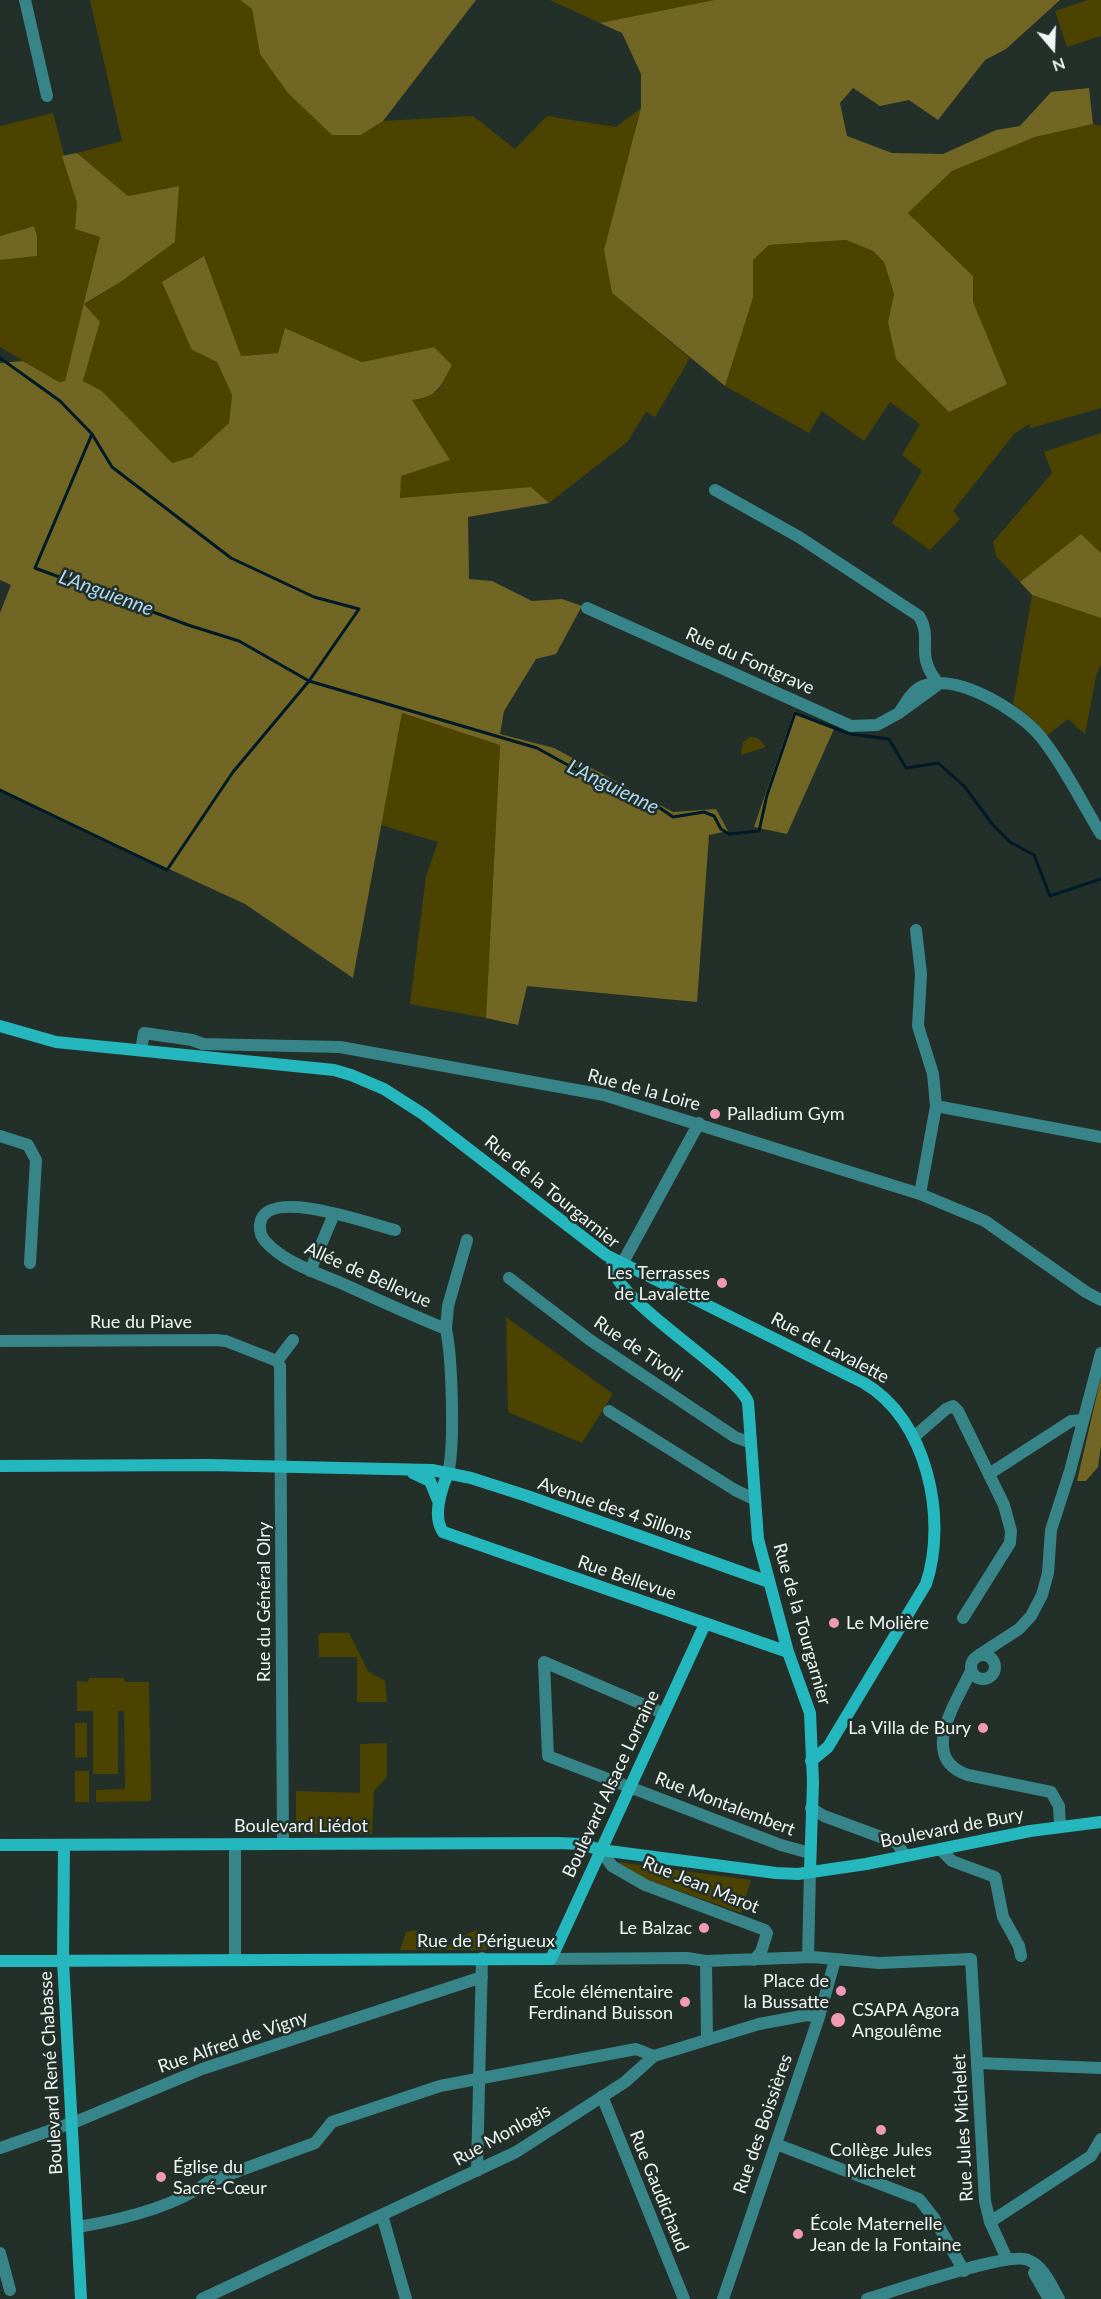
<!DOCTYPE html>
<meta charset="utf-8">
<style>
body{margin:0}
#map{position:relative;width:1101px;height:2299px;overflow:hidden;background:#232f29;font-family:Lato,sans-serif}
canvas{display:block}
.north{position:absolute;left:1023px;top:18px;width:60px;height:60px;-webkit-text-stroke:4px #232f29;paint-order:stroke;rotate:161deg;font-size:16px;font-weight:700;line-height:24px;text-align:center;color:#eff6f3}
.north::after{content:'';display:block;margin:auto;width:21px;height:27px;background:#eff6f3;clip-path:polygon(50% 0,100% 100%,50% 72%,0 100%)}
</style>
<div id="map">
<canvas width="1101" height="2299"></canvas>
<div class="north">N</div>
</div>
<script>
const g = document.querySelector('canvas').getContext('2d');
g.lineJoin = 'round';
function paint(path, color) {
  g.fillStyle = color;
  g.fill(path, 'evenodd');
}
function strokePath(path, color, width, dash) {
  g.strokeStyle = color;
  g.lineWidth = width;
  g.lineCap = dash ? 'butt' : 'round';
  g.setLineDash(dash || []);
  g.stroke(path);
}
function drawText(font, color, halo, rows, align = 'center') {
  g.font = font + ' Lato,sans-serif';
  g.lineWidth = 5;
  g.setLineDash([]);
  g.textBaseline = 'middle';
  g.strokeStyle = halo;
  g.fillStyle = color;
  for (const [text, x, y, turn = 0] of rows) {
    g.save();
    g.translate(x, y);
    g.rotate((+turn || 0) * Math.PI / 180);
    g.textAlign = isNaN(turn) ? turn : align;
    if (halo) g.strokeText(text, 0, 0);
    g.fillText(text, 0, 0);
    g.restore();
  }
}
const green = new Path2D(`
 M90 0H240L252 8 260 54 361 135 383 121 473 116 515 149 547 116 616 127 641 108 605 249 612 293 690 358 655 417 646 412 627 442 549 503 531 487 400 498V476L412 400 438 391 452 365 434 347 362 362 285 328 278 353 241 356 192 350 217 362 232 395 229 424 192 457 172 463 102 391 83 381 100 322 84 305 65 381 59 382 0 347V260L37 256 33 226 0 236V126L53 113 77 203 75 228 100 237 85 304 122 281 175 242 178 186 128 196 77 153 122 141Z
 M550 0H714L600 23Z
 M1088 0H1101V36L1067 47 1055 11Z
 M1093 124 1101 126V408L1031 428 1029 424 1014 434 953 511 960 519 930 550 892 523 922 471 902 455 920 424 890 402 864 441 822 411 809 433 725 386 753 298V260L769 245 846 240 873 251 884 262 894 294 888 322 1007 383 973 304V276L908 213 952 171 1035 137Z
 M1101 433V553L1081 535 1020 582 996 556 993 542 1052 473 1044 452Z
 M1032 595 1101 618V664L1096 676 1085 734 1068 719 1046 736 1037 723 1013 704Z
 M402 713 500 744 486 1018 410 1004 426 876 438 842 381 825Z
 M750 737 758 738 766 747 741 755 743 742Z
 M506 1317 613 1394 582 1443 508 1412Z
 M321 1633H349L368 1671 385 1681 387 1702H357V1657H319L318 1636Z
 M89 1678H124L125 1682H149L151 1801 96 1802V1790L125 1789 124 1711H118V1774H93V1711H77V1681L88 1682Z
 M75 1723H87V1757L75 1758Z
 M387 1743V1777L374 1791 372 1834H296V1791L360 1793V1744Z
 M75 1771H89V1802H75Z
 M618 1862 751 1880 741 1913 640 1877Z
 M414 1930 428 1936 442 1950H400L406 1932Z
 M476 1930 486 1937 487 1950H446L453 1940Z`);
const forest = new Path2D(`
 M240 0H476L383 121 361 135H332L288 93 260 54 252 9Z
 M714 0H1060L1006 49 985 60 938 120 909 100 880 106 853 88 840 103 847 136 892 153 943 154 996 130 1020 126 1051 92 1089 88 1093 124 1035 137 952 171 908 213 973 276V302L1007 384 949 412 896 359 888 322 894 294 884 262 873 251 846 240 769 245 753 260V298L725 386 612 293 604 250 641 108V74L622 33 600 23Z
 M77 153 128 196 179 186 175 242 122 281 84 304 100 322 83 381 102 391 172 463 192 457 229 423 232 395 217 362 192 350 162 282 204 256 241 356 278 353 285 328 362 362 434 347 452 365C440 387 438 397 412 400L450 460 401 476 400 498 531 487 549 503 468 517 469 579 492 581 532 601 562 599 582 606 556 654 536 659 504 711 500 734 554 748 673 812 716 809 728 831 709 835 697 1002 527 986 518 1025 486 1018 500 745 402 713 353 978 245 904 0 791V613L11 585 0 580V363L23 361 59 382 65 381 100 237 75 229 77 203 62 156Z
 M34 226 37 236V256L0 260V236Z
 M1081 534 1101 553V618L1032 595 1020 582Z
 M794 711 835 727 787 834 754 827Z
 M1101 1377V1446L1098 1467 1086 1481H1077Z`);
const stream = new Path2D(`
 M0 358 60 401 92 434 112 467 231 558 314 597 359 609 309 681 239 641 188 625 35 568 92 434
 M0 790 167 870 233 772 309 681 537 748 602 784 624 789 638 799 654 804 673 817 704 812 714 816 721 829 729 834 759 831 767 795 795 713 850 734 889 739 906 768 938 763 964 786 993 825 1010 842 1034 855 1050 896 1101 879`);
const street = new Path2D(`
 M25 0 47 96
 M715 490 799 537 919 616C934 640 913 654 939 684
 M587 608 851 726 877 725 899 713
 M939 684 899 713C905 704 912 690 923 686 957 672 1019 711 1040 736 1063 764 1082 803 1101 834
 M916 930 921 974 918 1026 933 1074 936 1106 920 1194
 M141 1050 144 1033 192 1040 203 1044 340 1047 604 1095 920 1194 985 1221 1086 1292 1101 1300
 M936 1106 1101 1137
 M0 1136 28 1145 36 1160 30 1263
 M395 1230C370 1224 273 1188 261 1220 259 1227 260 1235 265 1241 285 1263 315 1272 341 1283 376 1299 411 1315 446 1329 452 1357 455 1446 448 1473
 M622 1264 699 1123
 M310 1271 334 1214
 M509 1278 590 1340 735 1437 751 1443
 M446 1329 448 1306 467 1240
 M0 1341 216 1340 226 1341 277 1361
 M277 1361 280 1366 283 1843
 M277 1361 293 1340
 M609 1411 735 1490 754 1499
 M915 1436 946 1409 953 1406 958 1411 1004 1505 1011 1531 1010 1543 963 1618
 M989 1474 1071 1421 1082 1420
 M979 1655 1019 1629 1031 1616 1042 1595 1048 1573 1051 1530 1070 1471 1101 1353
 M971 1667a12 12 0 1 1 24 0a12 12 0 1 1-24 0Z
 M971 1671C957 1701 917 1758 968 1775L1051 1792 1059 1806 1060 1826
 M663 1713 544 1662 548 1756 781 1845 810 1853
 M811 1808 824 1816 897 1843 905 1856
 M601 1850 612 1866 645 1885 765 1930 767 1933 761 1952 754 1960
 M941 1850 952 1861 995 1877 1003 1917 1019 1946 1021 1956
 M808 1957 810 1871
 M551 1959 687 1958 706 1961 813 1957 879 1963 971 1959 985 2201 990 2222 1007 2259
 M235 1960V1844
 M706 1961 707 2039
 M978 2063 1101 2068
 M602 2096 684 2299
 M776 2144 919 2199 934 2218 964 2271
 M0 2148 80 2120 202 2069 482 1977
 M477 2171 482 1958
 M382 2215 406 2299
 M990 2222 1091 2156 1101 2139
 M78 2227C120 2220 173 2208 208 2182L315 2143 332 2122 440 2086 636 2049 654 2056
 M0 2253 10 2290
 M1034 2273 1049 2299
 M202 2299 516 2152 625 2082 654 2056 759 2024 807 2015 819 2017
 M723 2299 819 2017 835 1960
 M867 2299C894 2291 1009 2251 1028 2260 1044 2266 1051 2285 1059 2299`);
const secondary = new Path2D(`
 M0 1026 56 1042 334 1070 351 1075 384 1089 423 1114 606 1255 864 1383C927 1419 948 1519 926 1584L828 1747 811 1761
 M613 1259C601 1294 733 1367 748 1402L758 1539 788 1652 810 1713 813 1782 810 1871
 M0 1466 208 1465 432 1470 471 1478 527 1496 769 1582
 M413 1473 430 1481 439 1503
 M448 1473C441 1490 432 1516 443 1532L788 1652
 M0 1845 557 1843 581 1844 601 1850 776 1873 798 1874 866 1864 1030 1831 1101 1822
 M64 1846 63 1961 81 2299
 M0 1961 551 1959 705 1624`);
const markers = [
 [715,1114,6,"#f09ab7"],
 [722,1283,6,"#f09ab7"],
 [834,1623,6,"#f09ab7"],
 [983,1728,6,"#f09ab7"],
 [704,1928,6,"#f09ab7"],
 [841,1991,6,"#f09ab7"],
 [685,2002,6,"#f09ab7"],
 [838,2020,8,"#f09ab7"],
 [881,2130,6,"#f09ab7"],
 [161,2177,6,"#f09ab7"],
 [798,2234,6,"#f09ab7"]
];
const streetNames = [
 ["Rue du Fontgrave",750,661,24],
 ["Rue de la Loire",644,1090,15],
 ["Rue de la Tourgarnier",552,1192,39],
 ["Allée de Bellevue",368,1275,24],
 ["Rue du Piave",141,1322],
 ["Rue de Lavalette",830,1348,28],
 ["Rue de Tivoli",638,1349,34],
 ["Avenue des 4 Sillons",615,1509,19],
 ["Rue Bellevue",627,1578,19],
 ["Rue du Général Olry",264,1602,-90],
 ["Rue de la Tourgarnier",802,1624,74],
 ["Boulevard Alsace Lorraine",611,1784,-65],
 ["Rue Montalembert",725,1804,21],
 ["Boulevard Liédot",301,1826],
 ["Boulevard de Bury",952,1828,-11],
 ["Rue Jean Marot",701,1885,22],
 ["Rue de Périgueux",486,1941],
 ["Rue Alfred de Vigny",233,2042,-19],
 ["Boulevard René Chabasse",51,2073,-93],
 ["Rue des Boissières",763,2124,-71],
 ["Rue Jules Michelet",963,2128,-93],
 ["Rue Monlogis",502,2135,-29],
 ["Rue Gaudichaud",659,2191,68]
];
const poiNames = [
 ["Palladium Gym",727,1114],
 ["Les Terrasses",710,1273,"right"],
 ["de Lavalette",710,1294,"right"],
 ["Le Molière",846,1623],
 ["La Villa de Bury",971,1728,"right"],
 ["Le Balzac",692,1928,"right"],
 ["Place de",829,1981,"right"],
 ["la Bussatte",829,2002,"right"],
 ["École élémentaire",673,1992,"right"],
 ["Ferdinand Buisson",673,2013,"right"],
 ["CSAPA Agora",852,2010],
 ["Angoulême",852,2031],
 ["Collège Jules",881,2150,"center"],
 ["Michelet",881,2171,"center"],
 ["Église du",173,2167],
 ["Sacré-Cœur",173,2188],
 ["École Maternelle",810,2224],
 ["Jean de la Fontaine",810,2245]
];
const waterNames = [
 ["L'Anguienne",106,593,20],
 ["L'Anguienne",613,787,26]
];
paint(green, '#4d4300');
paint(forest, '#726624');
strokePath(stream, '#001a28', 3);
strokePath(street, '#378589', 12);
strokePath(secondary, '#24b7be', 12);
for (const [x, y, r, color] of markers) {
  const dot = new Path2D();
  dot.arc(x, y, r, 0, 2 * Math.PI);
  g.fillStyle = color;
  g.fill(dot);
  strokePath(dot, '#232f29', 2);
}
drawText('18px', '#eff6f3', '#232f29', streetNames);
drawText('18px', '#eff6f3', '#232f29', poiNames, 'left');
drawText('italic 20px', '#aed8f1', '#232f29', waterNames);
</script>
